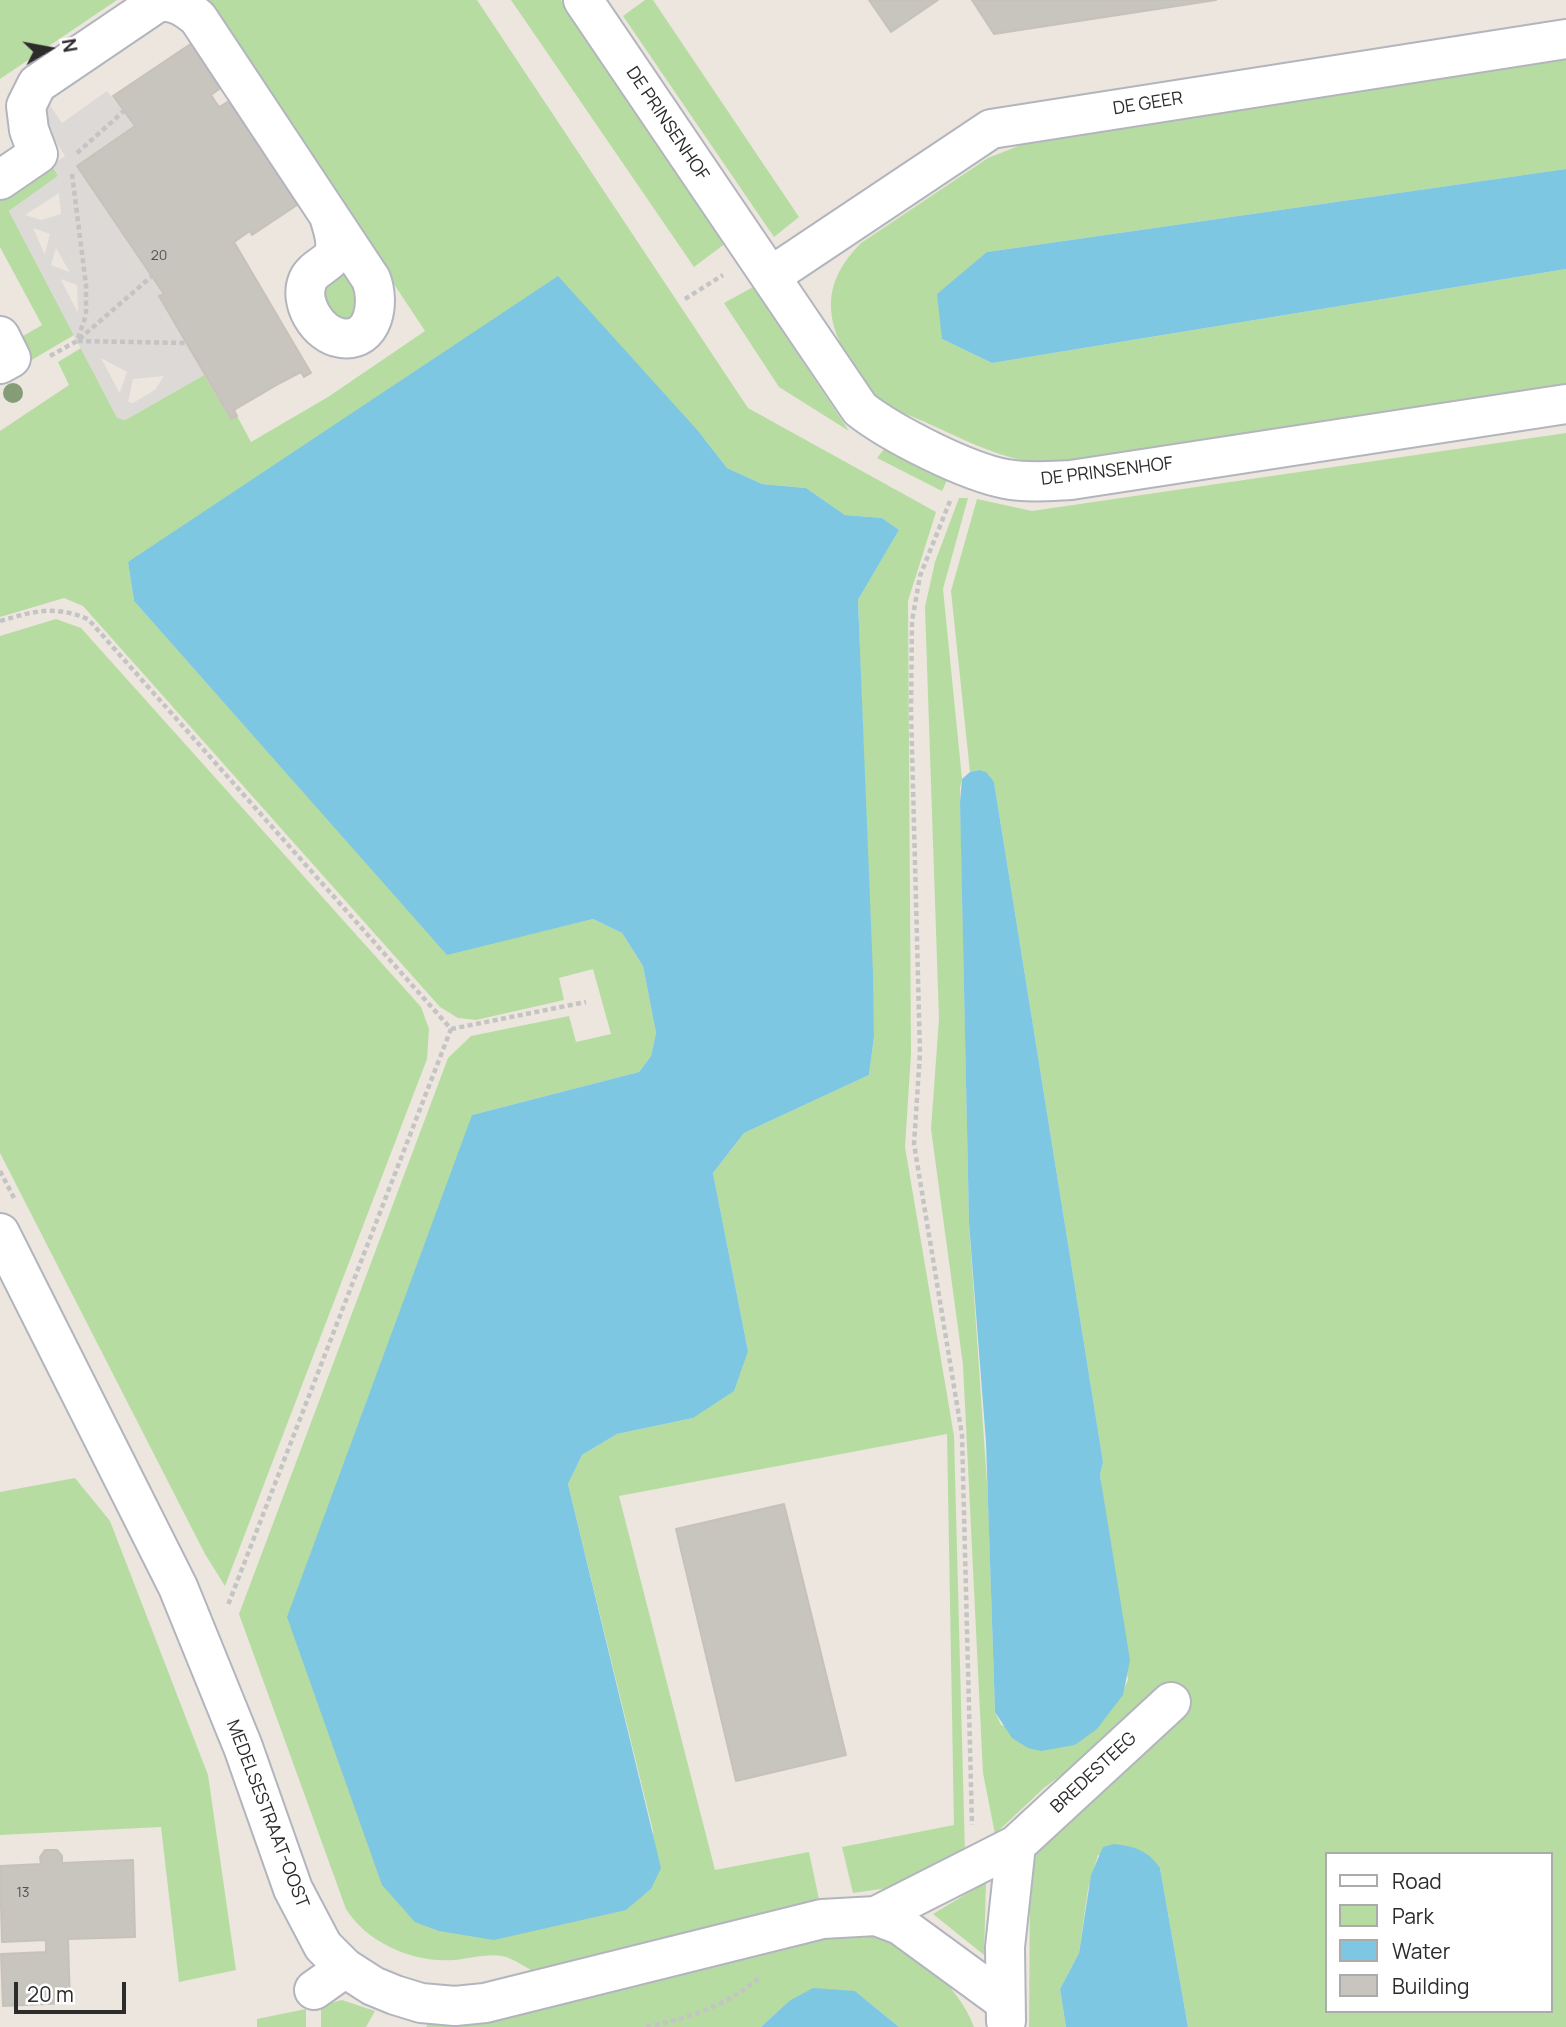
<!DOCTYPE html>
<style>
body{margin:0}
#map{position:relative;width:1566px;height:2027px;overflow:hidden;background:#ece6df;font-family:Manrope,sans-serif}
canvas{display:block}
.legend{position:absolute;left:1325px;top:1852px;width:228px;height:161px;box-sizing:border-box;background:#fff;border:2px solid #ababab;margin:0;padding:9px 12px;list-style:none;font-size:21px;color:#2c2c2c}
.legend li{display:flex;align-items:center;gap:14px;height:35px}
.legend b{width:35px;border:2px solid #ababab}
.north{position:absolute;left:14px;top:14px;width:70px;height:70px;-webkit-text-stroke:5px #fff;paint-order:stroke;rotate:80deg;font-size:19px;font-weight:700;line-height:28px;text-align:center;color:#2c2c2c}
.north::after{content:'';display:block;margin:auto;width:24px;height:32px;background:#2c2c2c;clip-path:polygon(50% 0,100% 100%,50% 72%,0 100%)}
.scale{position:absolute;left:14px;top:1982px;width:112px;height:32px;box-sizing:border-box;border:4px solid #2c2c2c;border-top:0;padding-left:9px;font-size:21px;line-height:24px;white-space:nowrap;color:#2c2c2c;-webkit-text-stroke:5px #fff;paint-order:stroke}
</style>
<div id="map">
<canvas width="1566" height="2027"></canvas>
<ul class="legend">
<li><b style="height:9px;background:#fff"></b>Road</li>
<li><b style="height:19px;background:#b6dca2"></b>Park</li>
<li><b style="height:19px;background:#7ec7e2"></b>Water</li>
<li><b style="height:19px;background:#c8c4be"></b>Building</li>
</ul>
<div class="north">N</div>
<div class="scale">20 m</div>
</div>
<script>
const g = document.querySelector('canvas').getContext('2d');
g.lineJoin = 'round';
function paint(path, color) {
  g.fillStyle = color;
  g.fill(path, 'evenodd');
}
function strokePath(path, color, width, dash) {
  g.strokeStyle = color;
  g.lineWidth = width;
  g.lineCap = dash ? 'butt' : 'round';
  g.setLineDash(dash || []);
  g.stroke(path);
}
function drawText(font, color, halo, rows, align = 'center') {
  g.font = font + ' Manrope,sans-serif';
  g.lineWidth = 7;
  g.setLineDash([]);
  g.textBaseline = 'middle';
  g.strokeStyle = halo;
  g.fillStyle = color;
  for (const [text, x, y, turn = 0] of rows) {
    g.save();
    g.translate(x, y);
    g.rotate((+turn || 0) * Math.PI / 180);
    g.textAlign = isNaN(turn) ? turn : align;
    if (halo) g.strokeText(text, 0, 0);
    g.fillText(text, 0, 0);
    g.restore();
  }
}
const green = new Path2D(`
 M0 0H117L0 79Z
 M206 0H477L748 408 936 512 908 601 911 1054 905 1147 954 1436 965 1854 895 1887 853 1893 842 1847 954 1825 947 1434 619 1496 715 1870 809 1852 820 1904 536 1973C525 1967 513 1958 502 1956 488 1953 467 1959 453 1960 414 1963 367 1943 346 1909L239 1614 448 1058 471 1036 569 1016 576 1042 611 1034 593 969 559 978 564 1000 476 1020 458 1018 440 1007 83 606 64 598 0 617V431L69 385 58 362 81 348 117 417 125 420 204 375 230 419 237 416 251 442 328 397 425 331ZM699 432 727 468 762 484 806 488 845 515 882 518 899 530 858 600 874 1037 869 1075 744 1133 713 1173 748 1351 693 1418 617 1434 582 1455 568 1484 653 1831 651 1889 625 1910 472 1115 639 1072 651 1056 656 1033 643 966 622 933 593 919 447 954 134 601 128 562Z
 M511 0H561L726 243 694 267Z
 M645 0H653L799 217 774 237 623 16Z
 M1566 59V169L987 252 942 339 992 363 1566 269V384L1046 464C1002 460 965 440 925 422 909 415 890 409 877 398 867 390 861 379 854 368 824 322 820 284 861 243L988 158 1026 143Z
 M52 165 58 176 9 211 74 335 30 361 18 339 42 325 0 247V198Z
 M347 271 357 284V318L332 323 317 285 324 276Z
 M753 287 849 431 779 387 724 303Z
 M1566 433V2027H1188L1160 1868 1098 1855 1088 1889 1079 1953 1060 1989 1066 2027H1029L1030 1886 1039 1841 1107 1742 1045 1787 995 1834 983 1773 963 1365 931 1129 939 1019 925 607 935 562 959 498H968L943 589 962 779 960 788 969 1223 988 1498 995 1712 1001 1725 1075 1745C1100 1726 1115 1709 1128 1680L1100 1475 1103 1462 994 782 979 770 970 772 951 591 977 499 1032 511ZM1326 1854H1550V2011H1326Z
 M885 448 948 478 942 491 877 458Z
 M56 619 81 628 421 1007 429 1029 427 1059 225 1586 205 1554 0 1153V636Z
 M75 1478 110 1521 208 1775 236 1970 179 1982 161 1827 0 1835V1492Z
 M986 1882 984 1955 933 1914Z
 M860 1933C908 1941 957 1982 974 2027H899L855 1991 789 2001 761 2027H426L431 2020 813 1937Z
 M342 2000 375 2011 366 2027H321V2005Z
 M306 2009V2027H257V2019Z`);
const plaza = new Path2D(`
 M107 91 135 126 164 294 160 297 204 375 125 420 117 418 9 211 58 176 52 165 65 156 39 115 45 98 62 123ZM59 193 61 214 41 220 25 215ZM33 228 50 234 45 253H44ZM56 248 69 271V272L51 265ZM61 279 77 285 78 313 61 280ZM101 358 127 372 120 392H119ZM164 376 155 390 133 403 128 402 133 379Z`);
const water = new Path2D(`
 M1566 169V269L992 363 942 339 937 294 987 252Z
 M558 276 699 432 727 468 762 484 806 488 845 515 882 518 899 530 858 600 873 974 874 1037 869 1075 744 1133 713 1173 748 1351 734 1391 693 1418 617 1434 582 1455 568 1484 661 1868 651 1889 626 1910 494 1940 439 1931 415 1922 382 1885 287 1617 472 1115 639 1072 651 1056 656 1033 643 966 622 933 593 919 447 955 134 601 128 562Z
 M979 770 986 772 994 782 1103 1462 1100 1475 1130 1660 1123 1695 1097 1729 1075 1745 1041 1751 1028 1748 1012 1738 995 1712 986 1442 969 1223 960 802 962 779 970 772Z
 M1114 1844C1134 1846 1149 1851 1160 1868L1188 2027H1066L1060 1989 1079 1953 1091 1875 1103 1847Z
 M813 1988 855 1991 899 2027H761L789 2001Z`);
const building = new Path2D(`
 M869 0H938L891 32Z
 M972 0H1216L994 34Z
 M192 43 222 87 211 95 219 107 231 100 300 203 252 235 250 231 234 242 311 373 304 377 301 372 280 383 234 410 237 416 231 419 159 296 164 294 77 166 135 126 113 96Z
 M784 1504 846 1755 736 1781 676 1529Z
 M45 1850H57L62 1856V1863L133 1860 135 1937 68 1939 70 2003 3 2006 1 1954 46 1952V1940L2 1942 0 1866 41 1864 40 1857Z`);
const path = new Path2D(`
 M77 153 125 110
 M72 174 86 285V315L77 341 186 343
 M685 299 723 275
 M50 356 77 341 152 276
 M950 501 920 576 912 621 911 711 920 1053 914 1144 962 1435 972 1825
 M0 621C35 611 53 605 88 619L451 1029 228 1605
 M451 1029 586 1002
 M0 1171 14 1198
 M646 2027C689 2018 727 2006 761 1976`);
const minor = new Path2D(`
 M583 0 860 409C892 434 967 472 1006 479 1028 483 1049 481 1071 480L1566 404
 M0 180 38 154 29 130 26 106 37 84 158 2C175 0 186 8 198 18L371 279C380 301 375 343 341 338 318 335 298 302 308 280 313 268 330 264 334 253 338 241 332 227 329 216
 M771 276 991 129 1566 39
 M0 336 11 358 0 364
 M0 1233 178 1587 243 1747 293 1889 323 1946 345 1968 373 1986 395 1995 421 2003 455 2006 485 2003 822 1919 876 1916 900 1925 1004 2001
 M876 1916 1016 1845 1171 1702
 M314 1990 345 1968
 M1006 2021 1005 1947 1016 1845`);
const trees = [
 [13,393]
];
const numberNames = [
 ["20",159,256],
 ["13",23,1893]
];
const streetNames = [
 ["DE GEER",1148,104,-9],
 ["DE PRINSENHOF",667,124,56],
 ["DE PRINSENHOF",1107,472,-7],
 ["BREDESTEEG",1094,1773,-43],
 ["MEDELSESTRAAT-OOST",267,1814,69]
];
paint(green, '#b6dca2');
paint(plaza, '#dcd9d6');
paint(water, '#7ec7e2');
paint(building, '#c8c4be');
strokePath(building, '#c7c2b9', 2);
strokePath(minor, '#b3b5be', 42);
strokePath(path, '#c4c4c4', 4.5, [5, 3.5]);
strokePath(minor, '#fff', 38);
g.fillStyle = '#849d77';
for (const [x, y] of trees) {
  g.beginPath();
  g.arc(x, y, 10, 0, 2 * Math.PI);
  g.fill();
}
drawText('14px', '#535250', null, numberNames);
drawText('18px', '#2c2c2c', '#fff', streetNames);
</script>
